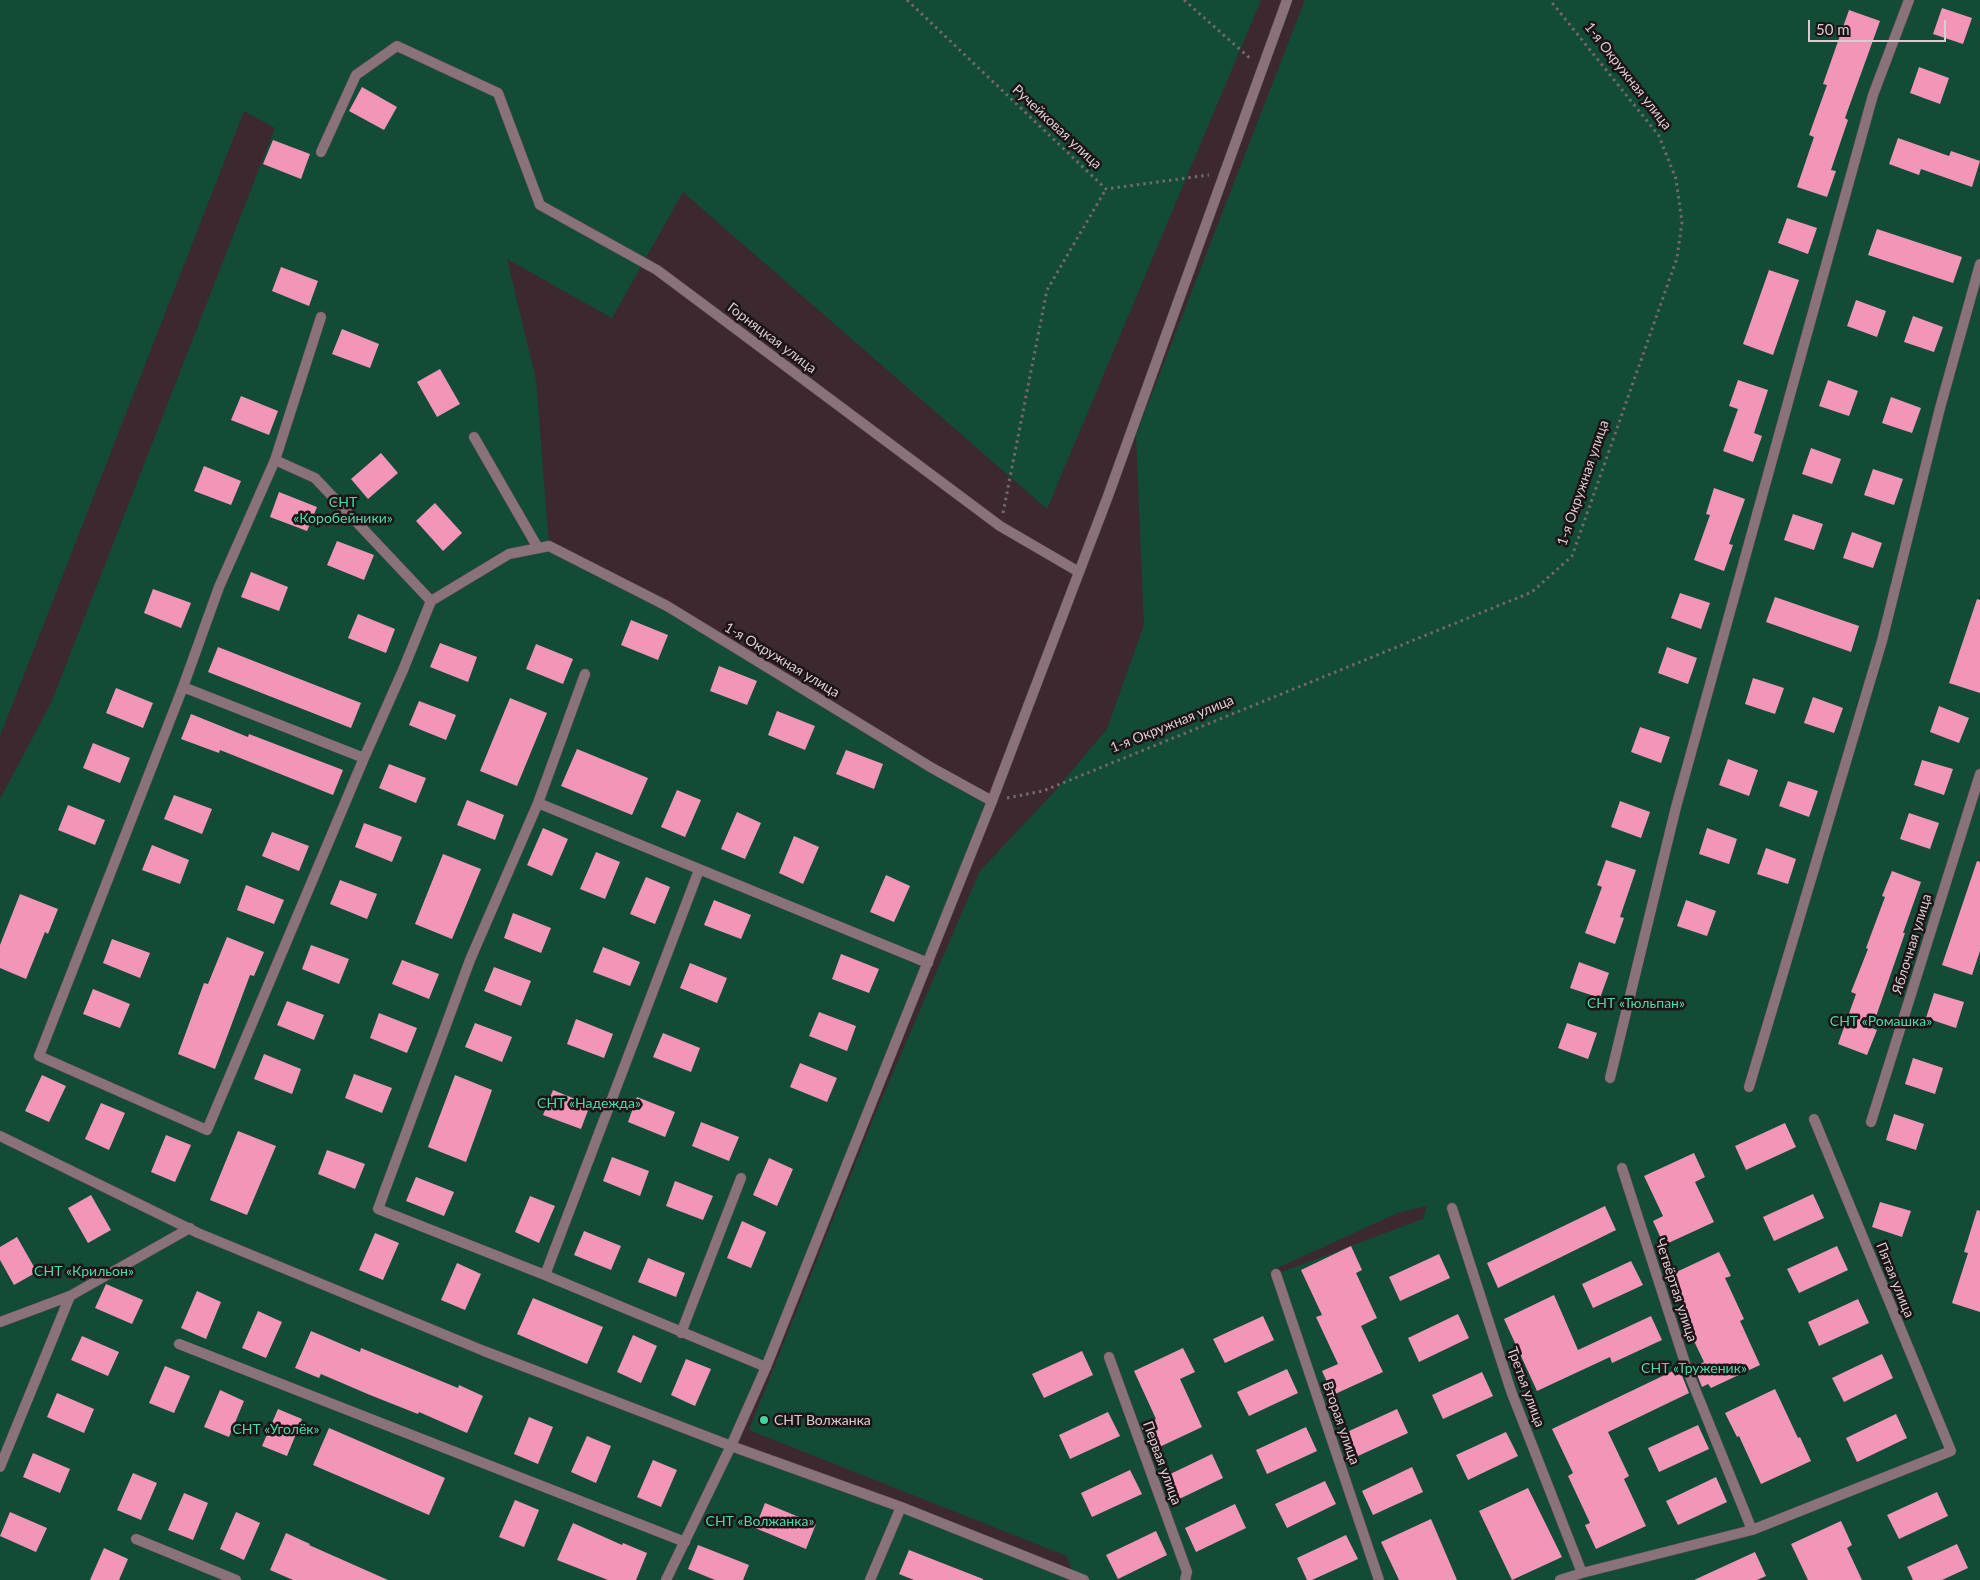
<!DOCTYPE html>
<meta charset="utf-8">
<style>
body{margin:0}
#map{position:relative;width:1980px;height:1580px;overflow:hidden;background:#3c2930;font-family:Lato,sans-serif}
canvas{display:block}
.scale{position:absolute;left:1808px;top:20px;width:138px;height:22px;box-sizing:border-box;border:2px solid #dacdd1;border-top:0;padding-left:6px;font-size:15px;line-height:18px;white-space:nowrap;color:#dacdd1;-webkit-text-stroke:4px #1d1417;paint-order:stroke}
</style>
<div id="map">
<canvas width="1980" height="1580"></canvas>
<div class="scale">50 m</div>
</div>
<script>
const g = document.querySelector('canvas').getContext('2d');
g.lineJoin = 'round';
function paint(path, color) {
  g.fillStyle = color;
  g.fill(path, 'evenodd');
}
function strokePath(path, color, width, dash) {
  g.strokeStyle = color;
  g.lineWidth = width;
  g.lineCap = dash ? 'butt' : 'round';
  g.setLineDash(dash || []);
  g.stroke(path);
}
function drawText(font, color, halo, rows, align = 'center') {
  g.font = font + ' Lato,sans-serif';
  g.lineWidth = 5;
  g.setLineDash([]);
  g.textBaseline = 'middle';
  g.strokeStyle = halo;
  g.fillStyle = color;
  for (const [text, x, y, turn = 0] of rows) {
    g.save();
    g.translate(x, y);
    g.rotate((+turn || 0) * Math.PI / 180);
    g.textAlign = isNaN(turn) ? turn : align;
    if (halo) g.strokeText(text, 0, 0);
    g.fillText(text, 0, 0);
    g.restore();
  }
}
const green = new Path2D(`
 M0 0H1261L1047 509 683 192 612 318 507 259 536 380 549 546 667 606 992 801 731 1446 1074 1576 1067 1556 749 1430 874 1117 980 871 1055 791 1107 729 1144 625 1136 435 1305 0H1980V1580H0V799L52 701 275 128 244 111 0 736ZM1427 1206 1423 1219 1276 1274 1267 1276 1275 1269 1400 1212Z`);
const building = new Path2D(`
 M1942 8 1972 18 1963 44 1933 34Z
 M1849 10 1880 21 1845 118 1848 120 1831 170 1836 171 1827 197 1797 187 1814 137 1809 135 1827 85 1823 84Z
 M1919 67 1949 78 1940 104 1910 93Z
 M362 87 397 107 384 130 349 111Z
 M1898 138 1949 156 1951 151 1980 161 1972 187 1921 169 1919 175 1889 164Z
 M273 140 310 154 301 179 263 164Z
 M1787 218 1817 228 1808 254 1778 243Z
 M1877 229 1962 257 1953 283 1868 255Z
 M281 267 318 281 309 306 272 291Z
 M1769 270 1799 280 1773 355 1743 344Z
 M1856 300 1886 311 1877 337 1847 326Z
 M1913 316 1943 327 1934 352 1904 342Z
 M342 329 379 344 370 368 332 354Z
 M440 369 460 404 437 417 417 382Z
 M1738 380 1768 390 1754 433 1762 436 1753 462 1723 451 1738 409 1729 406Z
 M1828 380 1858 391 1849 416 1819 406Z
 M241 396 278 411 269 435 231 420Z
 M1891 397 1921 408 1912 433 1882 423Z
 M1811 448 1841 459 1832 484 1802 474Z
 M381 453 398 473 368 499 351 479Z
 M204 466 241 481 231 505 194 491Z
 M1873 469 1903 479 1894 505 1864 495Z
 M1714 488 1745 499 1729 544 1733 545 1724 571 1694 560 1710 515 1706 514Z
 M279 492 317 507 307 531 270 517Z
 M435 503 462 533 443 551 416 521Z
 M1793 514 1823 524 1814 550 1784 540Z
 M1852 532 1882 543 1873 568 1843 558Z
 M337 541 374 555 364 580 327 565Z
 M251 572 288 587 279 611 241 597Z
 M153 589 191 603 181 628 144 613Z
 M1680 593 1710 603 1701 629 1671 618Z
 M1775 597 1859 626 1851 652 1766 622Z
 M1977 599 1980 600V693L1949 683Z
 M358 614 395 629 386 653 348 638Z
 M631 620 668 635 658 660 621 645Z
 M440 643 477 657 468 682 430 667Z
 M536 644 573 659 563 684 526 669Z
 M218 647 361 703 351 728 208 672Z
 M1667 647 1697 658 1688 684 1658 673Z
 M719 666 757 681 747 705 710 691Z
 M1753 678 1784 688 1775 714 1745 704Z
 M116 688 153 703 143 728 106 713Z
 M1813 697 1843 708 1834 733 1804 723Z
 M510 698 547 713 517 786 480 771Z
 M419 701 456 715 446 740 409 725Z
 M1939 706 1969 718 1959 743 1930 732Z
 M777 711 815 726 805 750 768 735Z
 M191 714 248 737 249 734 343 770 333 795 220 750 219 753 181 739Z
 M1640 727 1670 737 1661 763 1631 752Z
 M93 743 130 758 120 783 83 768Z
 M577 749 648 778 632 815 561 786Z
 M846 750 883 764 874 789 836 774Z
 M1728 759 1758 770 1749 796 1719 785Z
 M1922 760 1953 769 1944 795 1914 785Z
 M389 764 426 778 416 803 379 788Z
 M1788 781 1818 791 1809 817 1779 806Z
 M677 790 701 800 685 837 661 827Z
 M174 795 212 809 202 834 164 819Z
 M467 800 504 815 495 840 457 825Z
 M1620 801 1650 812 1641 838 1611 827Z
 M68 805 105 820 95 845 58 830Z
 M737 812 761 823 745 859 721 849Z
 M1909 813 1939 823 1930 849 1900 839Z
 M364 823 402 837 392 862 355 847Z
 M543 828 568 839 552 876 527 865Z
 M1707 828 1737 839 1729 864 1699 854Z
 M272 832 309 846 299 871 262 856Z
 M794 836 819 847 803 884 779 873Z
 M152 845 189 860 180 884 142 870Z
 M1766 848 1796 859 1788 884 1757 874Z
 M596 852 620 862 605 899 580 889Z
 M443 854 481 869 452 939 415 924Z
 M1606 860 1636 870 1620 917 1624 918 1615 944 1585 933 1602 887 1597 885Z
 M1977 861 1980 862V951L1972 975 1942 965Z
 M1892 871 1921 882 1903 933H1905L1872 1028 1877 1030 1867 1055 1838 1044 1856 994 1851 992 1868 949 1866 948 1885 897 1882 896Z
 M886 875 910 886 894 922 870 912Z
 M646 877 670 887 655 924 630 914Z
 M340 880 377 894 367 919 330 904Z
 M246 885 284 900 274 924 237 910Z
 M20 894 58 909 48 934 45 932 26 979 0 968V945Z
 M714 900 751 915 741 939 704 925Z
 M1686 900 1716 911 1707 936 1677 926Z
 M513 913 551 928 541 953 504 938Z
 M227 937 264 952 254 976 250 975 215 1069 178 1054 204 983 208 984Z
 M112 939 150 953 140 978 103 963Z
 M311 945 349 959 339 984 302 969Z
 M603 947 640 962 630 986 593 972Z
 M841 954 879 969 869 993 832 979Z
 M402 960 439 974 429 999 392 984Z
 M1579 962 1609 973 1600 998 1570 988Z
 M690 963 727 978 717 1003 680 988Z
 M494 967 531 981 521 1006 484 991Z
 M93 989 130 1004 120 1028 83 1014Z
 M1934 993 1964 1002 1956 1028 1926 1018Z
 M287 1001 324 1015 314 1040 277 1025Z
 M819 1012 856 1026 847 1051 809 1036Z
 M379 1013 417 1028 407 1053 370 1038Z
 M576 1019 613 1034 604 1058 567 1044Z
 M475 1023 512 1037 502 1062 465 1047Z
 M1567 1023 1597 1033 1588 1059 1558 1048Z
 M663 1033 700 1048 691 1072 653 1057Z
 M264 1054 301 1069 292 1094 254 1079Z
 M1913 1058 1943 1068 1935 1094 1905 1084Z
 M800 1063 837 1078 827 1102 790 1087Z
 M354 1074 392 1088 382 1113 345 1098Z
 M42 1075 66 1086 49 1122 25 1111Z
 M455 1075 492 1090 466 1162 428 1147Z
 M553 1090 590 1105 581 1129 543 1115Z
 M637 1097 675 1112 665 1137 628 1122Z
 M101 1103 125 1113 109 1150 85 1139Z
 M1894 1114 1924 1124 1916 1150 1886 1140Z
 M701 1122 739 1137 729 1161 692 1146Z
 M1785 1123 1796 1147 1746 1170 1735 1146Z
 M238 1131 276 1146 247 1215 210 1200Z
 M166 1135 191 1145 175 1182 151 1172Z
 M327 1150 365 1164 355 1189 318 1174Z
 M1694 1153 1705 1177 1695 1182 1714 1222 1664 1245 1653 1221 1663 1216 1644 1176Z
 M612 1157 649 1171 640 1196 603 1181Z
 M769 1158 793 1169 777 1206 753 1195Z
 M416 1177 454 1192 444 1216 406 1201Z
 M675 1181 713 1196 703 1220 666 1206Z
 M1813 1194 1824 1218 1774 1241 1763 1217Z
 M91 1195 111 1230 88 1243 68 1208Z
 M530 1196 555 1206 539 1243 515 1232Z
 M1880 1202 1911 1211 1902 1237 1872 1227Z
 M1605 1206 1616 1230 1498 1288 1487 1263Z
 M1977 1210 1980 1211V1312L1952 1303 1968 1253 1964 1252Z
 M742 1221 766 1232 751 1268 727 1258Z
 M584 1231 621 1246 611 1270 574 1255Z
 M375 1233 399 1243 383 1280 359 1270Z
 M17 1237 37 1272 14 1285 0 1260V1247Z
 M1351 1246 1362 1270 1356 1273 1377 1318 1361 1326 1383 1372 1333 1395 1322 1371 1338 1364 1316 1317 1322 1315 1301 1270Z
 M1837 1246 1848 1270 1799 1293 1787 1269Z
 M1719 1252 1731 1276 1725 1278 1744 1319 1740 1321 1760 1365 1711 1388 1708 1384 1702 1387 1694 1367 1704 1362 1683 1318 1689 1316 1670 1275Z
 M1439 1254 1450 1278 1400 1301 1389 1277Z
 M648 1258 685 1273 676 1297 638 1282Z
 M1631 1261 1643 1285 1593 1308 1582 1284Z
 M457 1263 481 1274 465 1310 441 1300Z
 M106 1284 143 1300 132 1324 95 1308Z
 M197 1291 221 1302 206 1339 181 1328Z
 M1554 1295 1578 1350 1651 1316 1662 1340 1612 1363 1610 1357 1537 1391 1504 1319Z
 M533 1298 603 1327 587 1364 517 1334Z
 M1858 1299 1869 1323 1819 1346 1808 1322Z
 M258 1311 282 1322 266 1358 242 1348Z
 M1458 1314 1469 1338 1419 1362 1408 1338Z
 M1263 1316 1274 1340 1225 1363 1213 1339Z
 M311 1331 360 1352 361 1348 458 1388 459 1385 483 1396 467 1433 419 1412 418 1414 370 1395 321 1374 319 1378 295 1368Z
 M633 1335 657 1346 641 1383 617 1372Z
 M82 1336 119 1352 108 1376 71 1360Z
 M1183 1348 1195 1372 1180 1379 1202 1427 1153 1450 1141 1426 1156 1419 1134 1371Z
 M1082 1351 1093 1375 1044 1398 1032 1374Z
 M1882 1354 1893 1378 1844 1402 1832 1378Z
 M686 1359 711 1369 695 1406 671 1395Z
 M165 1366 190 1376 174 1413 149 1403Z
 M1287 1369 1298 1393 1249 1416 1237 1392Z
 M1673 1371 1675 1376 1681 1373 1689 1393 1608 1432 1629 1476 1624 1479 1646 1526 1596 1549 1585 1525 1590 1523 1568 1476 1573 1473 1552 1429Z
 M1482 1372 1493 1396 1443 1419 1432 1395Z
 M1775 1389 1798 1438 1800 1437 1811 1461 1761 1484 1739 1436 1737 1437 1725 1413Z
 M220 1390 244 1401 229 1437 204 1427Z
 M57 1393 94 1409 84 1433 47 1417Z
 M278 1409 302 1419 287 1456 262 1446Z
 M1397 1409 1408 1433 1358 1456 1347 1432Z
 M1108 1412 1120 1436 1070 1459 1059 1435Z
 M1896 1414 1907 1438 1857 1462 1846 1438Z
 M529 1417 553 1427 538 1464 514 1454Z
 M1698 1425 1709 1449 1659 1472 1648 1448Z
 M1306 1427 1317 1451 1267 1474 1256 1450Z
 M329 1428 445 1478 429 1515 313 1465Z
 M1506 1432 1518 1456 1468 1480 1456 1455Z
 M587 1436 611 1446 596 1483 571 1472Z
 M33 1453 70 1469 60 1493 23 1477Z
 M1212 1454 1223 1478 1173 1502 1162 1478Z
 M653 1460 677 1470 661 1507 637 1497Z
 M1412 1467 1423 1492 1373 1515 1362 1491Z
 M1130 1470 1142 1494 1092 1517 1081 1493Z
 M133 1473 157 1483 141 1520 117 1510Z
 M1716 1477 1727 1502 1678 1525 1666 1501Z
 M1325 1481 1336 1504 1287 1528 1275 1504Z
 M1528 1488 1562 1557 1512 1580 1479 1511Z
 M1937 1492 1948 1516 1899 1539 1887 1515Z
 M184 1493 208 1503 193 1540 168 1530Z
 M515 1500 539 1510 524 1547 499 1537Z
 M765 1503 816 1524 806 1549 755 1528Z
 M1235 1504 1246 1528 1196 1552 1185 1528Z
 M10 1512 47 1528 36 1552 0 1536Z
 M236 1512 260 1523 244 1560 220 1549Z
 M1431 1519 1457 1580H1399L1381 1542Z
 M1841 1521 1852 1545 1847 1548 1862 1580H1808L1791 1544Z
 M573 1523 622 1545 623 1543 647 1553 636 1580H608L557 1560Z
 M1156 1531 1167 1555 1118 1579 1106 1555Z
 M286 1533 310 1544 309 1545 388 1580H293L270 1570Z
 M1346 1535 1358 1559 1312 1580H1307L1297 1558Z
 M1957 1544 1968 1568 1942 1580H1913L1907 1567Z
 M698 1545 749 1565 743 1580H715L688 1569Z
 M104 1548 128 1559 119 1580H90Z
 M909 1550 983 1579V1580H914L899 1574Z
 M1755 1552 1766 1576 1757 1580H1694Z`);
const path = new Path2D(`
 M907 0 1106 189 1209 175
 M1184 0 1252 60
 M1003 513 1047 290 1106 189
 M1007 798 1043 791 1532 592 1572 556 1677 258 1682 222 1676 179 1659 136 1550 0`);
const service = new Path2D(`
 M321 152 356 75 397 46 498 93 540 205 657 270 1000 526 1079 572`);
const minor = new Path2D(`
 M321 317 275 460 219 587 183 687 39 1056 207 1130 364 758 403 670 431 601
 M474 437 538 548
 M275 460 315 478 431 601 509 554 549 546 667 606 932 768 992 801
 M585 674 538 803 470 960 378 1209 545 1275 766 1367
 M183 687 364 758
 M538 803 928 963
 M1610 1078 1676 807 1873 95 1909 0
 M1749 1087 1882 641 1940 408 1980 264
 M1871 1122 1980 774
 M0 1136 198 1233 484 1351 731 1446 901 1507 1084 1580
 M1622 1168 1687 1369 1752 1530
 M1452 1208 1511 1391 1582 1573
 M1276 1274 1379 1580
 M545 1275 699 870
 M0 1322 70 1296 190 1228
 M681 1333 741 1178
 M179 1344 685 1542
 M1109 1357 1187 1572 1185 1580
 M0 1467 70 1296
 M136 1539 236 1580
 M870 1580 901 1507
 M1560 1580 1582 1573 1752 1530 1951 1451 1814 1119`);
const tertiary = new Path2D(`
 M666 1580 731 1446 766 1367 992 801 1108 496 1287 0`);
const markers = [
 [764,1420,5,"#45d49f"]
];
const streetNames = [
 ["1-я Окружная улица",1628,76,52],
 ["Ручейковая улица",1057,127,43],
 ["Горняцкая улица",772,338,37],
 ["1-я Окружная улица",1583,483,-71],
 ["1-я Окружная улица",782,660,31],
 ["1-я Окружная улица",1172,724,-22],
 ["Яблочная улица",1912,944,-73],
 ["Пятая улица",1895,1280,68],
 ["Четвёртая улица",1676,1290,72],
 ["Третья улица",1526,1387,70],
 ["Вторая улица",1341,1423,71],
 ["Первая улица",1162,1463,70]
];
const parkNames = [
 ["СНТ",343,502],
 ["«Коробейники»",343,518],
 ["СНТ «Тюльпан»",1636,1003],
 ["СНТ «Ромашка»",1881,1021],
 ["СНТ «Надежда»",589,1103],
 ["СНТ «Крильон»",84,1271],
 ["СНТ «Труженик»",1694,1368],
 ["СНТ «Уголёк»",276,1429],
 ["СНТ «Волжанка»",760,1521]
];
const poiNames = [
 ["СНТ Волжанка",774,1420]
];
paint(green, '#124c37');
paint(building, '#f395b8');
strokePath(service, '#56464c', 11);
strokePath(minor, '#56464c', 11);
strokePath(tertiary, '#56464c', 11);
strokePath(path, '#77666c', 3, [2.5, 4]);
strokePath(service, '#897279', 10);
strokePath(minor, '#897279', 10);
strokePath(tertiary, '#897279', 10);
for (const [x, y, r, color] of markers) {
  const dot = new Path2D();
  dot.arc(x, y, r, 0, 2 * Math.PI);
  g.fillStyle = color;
  g.fill(dot);
  strokePath(dot, '#1d1417', 2);
}
drawText('14px', '#dacdd1', '#1d1417', streetNames);
drawText('14px', '#45dda6', '#1d1417', parkNames);
drawText('14px', '#dacdd1', '#1d1417', poiNames, 'left');
</script>
